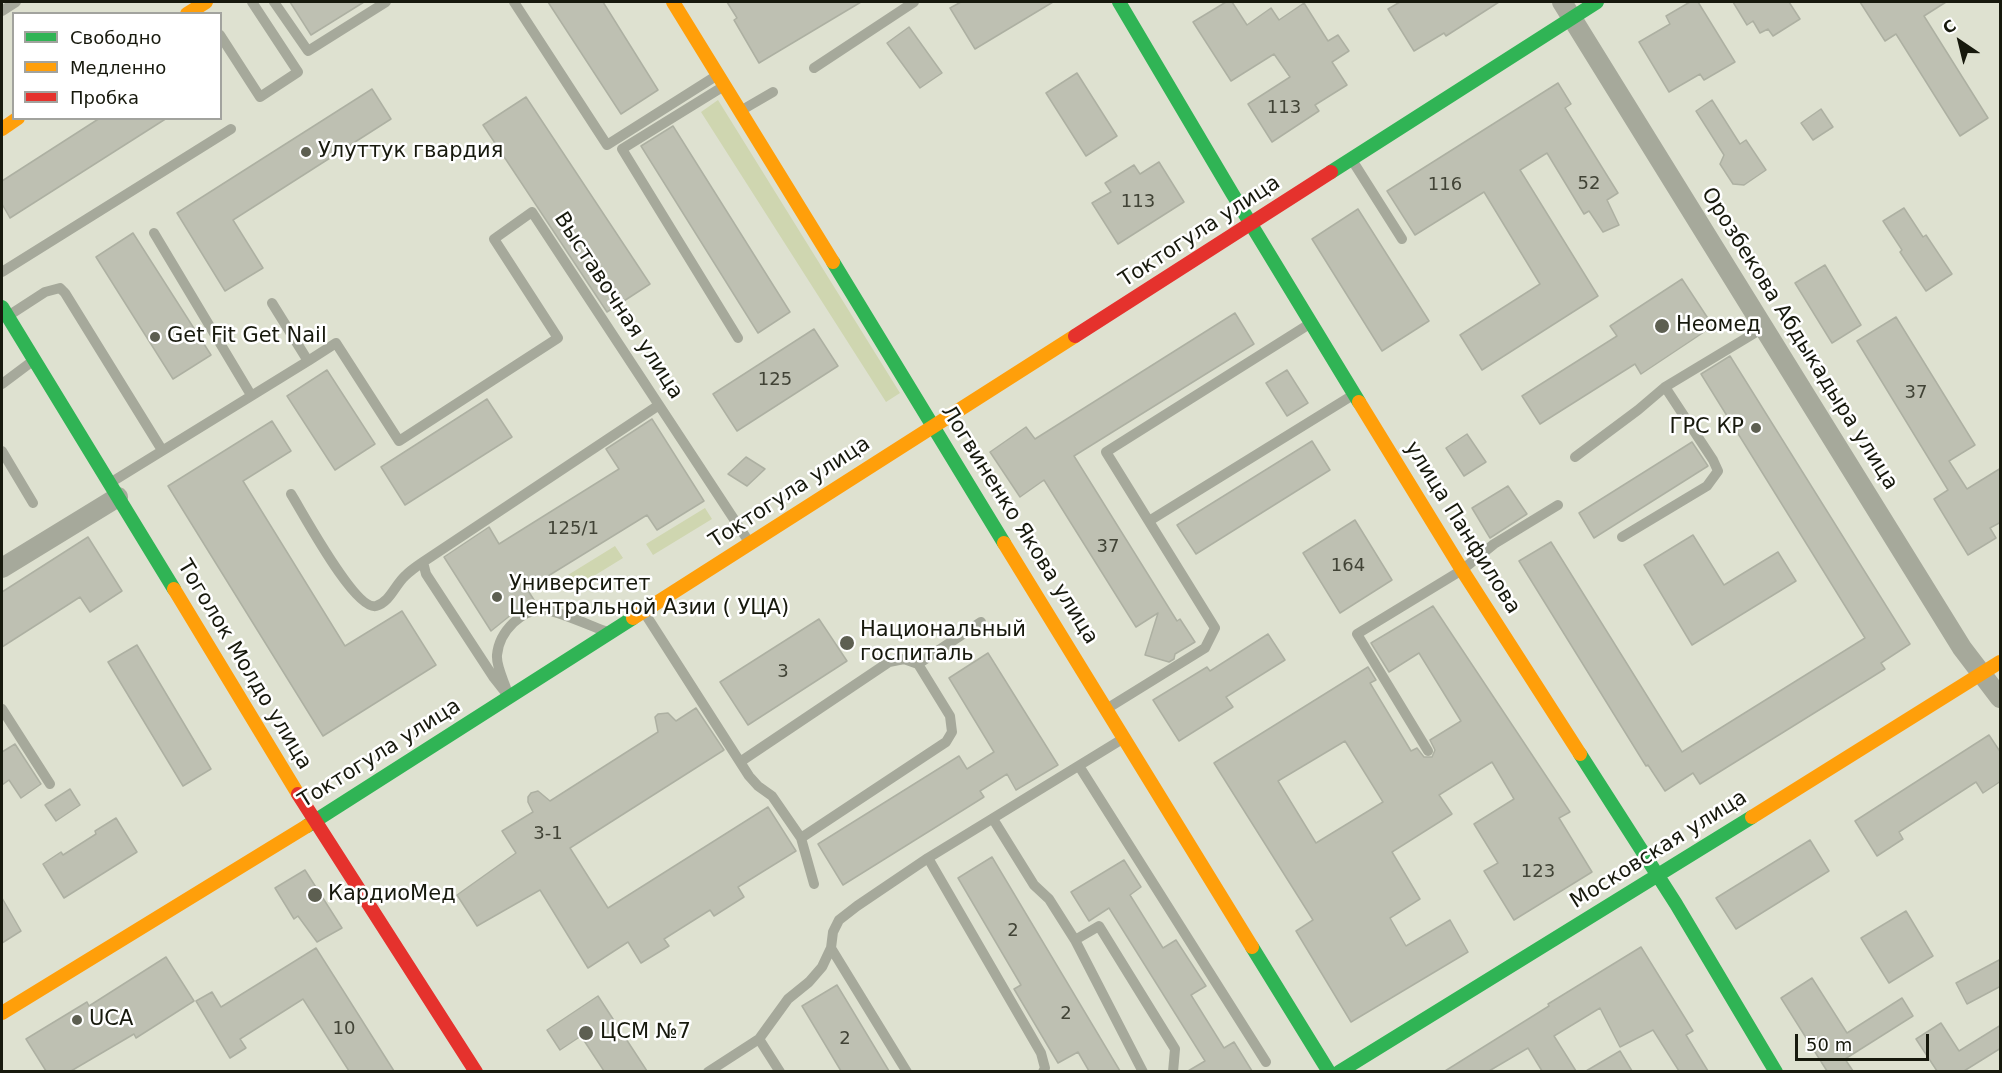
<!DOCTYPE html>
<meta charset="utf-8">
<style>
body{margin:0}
#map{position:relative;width:2002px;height:1073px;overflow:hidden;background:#dee1d0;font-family:"DejaVu Sans",sans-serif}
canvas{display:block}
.frame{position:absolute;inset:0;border:3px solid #17190d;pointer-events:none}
.legend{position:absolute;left:12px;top:12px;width:210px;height:108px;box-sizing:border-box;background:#fff;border:2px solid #a2a39e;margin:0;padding:8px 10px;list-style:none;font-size:18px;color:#17190d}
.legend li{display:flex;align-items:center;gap:12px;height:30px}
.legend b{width:30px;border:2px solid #a2a39e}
.north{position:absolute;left:1930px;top:12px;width:60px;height:60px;-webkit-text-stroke:4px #fff;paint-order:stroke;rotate:325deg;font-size:16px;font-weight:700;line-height:24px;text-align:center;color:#17190d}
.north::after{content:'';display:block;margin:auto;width:21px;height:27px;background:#17190d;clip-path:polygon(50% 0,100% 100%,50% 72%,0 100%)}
.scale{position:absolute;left:1795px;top:1034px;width:134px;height:27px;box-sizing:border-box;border:3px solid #17190d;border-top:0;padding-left:8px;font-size:18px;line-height:21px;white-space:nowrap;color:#17190d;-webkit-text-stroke:4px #fff;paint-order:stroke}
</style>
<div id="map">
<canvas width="2002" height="1073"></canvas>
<div class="frame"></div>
<ul class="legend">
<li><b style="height:8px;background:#30b455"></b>Свободно</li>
<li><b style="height:8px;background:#ff9f0a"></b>Медленно</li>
<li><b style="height:8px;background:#e5322d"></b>Пробка</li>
</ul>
<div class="north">С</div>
<div class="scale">50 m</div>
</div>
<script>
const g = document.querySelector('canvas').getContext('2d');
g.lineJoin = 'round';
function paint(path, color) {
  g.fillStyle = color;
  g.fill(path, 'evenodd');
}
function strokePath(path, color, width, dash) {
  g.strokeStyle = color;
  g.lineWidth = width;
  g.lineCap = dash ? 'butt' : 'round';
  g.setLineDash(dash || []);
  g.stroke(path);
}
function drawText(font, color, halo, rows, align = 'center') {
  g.font = font + ' "DejaVu Sans",sans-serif';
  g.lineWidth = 5;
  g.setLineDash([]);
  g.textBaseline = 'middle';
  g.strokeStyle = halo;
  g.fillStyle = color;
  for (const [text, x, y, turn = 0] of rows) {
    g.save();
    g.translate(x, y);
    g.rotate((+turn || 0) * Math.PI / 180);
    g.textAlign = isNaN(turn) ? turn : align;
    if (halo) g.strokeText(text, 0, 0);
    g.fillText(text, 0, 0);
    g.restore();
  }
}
const green = new Path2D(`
 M718 100 900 393 886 402 701 112Z
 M705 508 712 519 653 555 646 544Z
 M615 546 623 558 576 587 568 575Z`);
const building = new Path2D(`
 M290 2H364L311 35Z
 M548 2H603L658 90 621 114Z
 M727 2H861L759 63 734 20 737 18Z
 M961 2H1053L975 49 950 8Z
 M1226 2H1232L1247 25 1271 8 1279 20 1304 3 1328 41 1338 35 1349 51 1332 62 1347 85 1315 105 1319 111 1272 142 1248 104 1290 77 1274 54 1231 81 1193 22Z
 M1400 2H1499L1446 36 1444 33 1414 51 1388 9Z
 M1690 2H1698L1735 62 1704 80 1700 74 1669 92 1639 42 1670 24 1666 16Z
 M1733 2H1789L1800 19 1773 36 1768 29 1760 33 1753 21 1747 25Z
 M1860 2H1946L1924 16 1988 118 1960 136 1896 34 1885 41Z
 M909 27 942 73 920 88 887 43Z
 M1077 73 1117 136 1086 156 1046 93Z
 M1558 83 1571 104 1565 108 1618 193 1607 200 1619 225 1603 232 1589 211 1584 214 1547 153 1520 170 1598 296 1482 370 1460 335 1540 284 1484 192 1415 235 1387 191Z
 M372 89 391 119 233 220 263 268 225 291 177 213Z
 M526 97 650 284 607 312 483 125Z
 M1712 100 1740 144 1746 140 1766 170 1744 185 1733 184 1720 164 1724 155 1696 111Z
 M1821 109 1833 127 1813 140 1801 123Z
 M100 118H167L10 218 2 204V181Z
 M673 126 790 312 758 333 641 146Z
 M1159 162 1184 202 1118 244 1092 203 1111 192 1105 183 1134 165 1140 174Z
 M1904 208 1923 237 1926 235 1952 274 1926 291 1900 252 1902 250 1883 221Z
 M1358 209 1429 321 1382 351 1312 239Z
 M133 233 211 355 173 379 96 257Z
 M1825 265 1861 325 1832 343 1795 283Z
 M1682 279 1713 326 1641 374 1635 364 1540 424 1522 396 1617 336 1610 326Z
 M1235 313 1254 344 1074 456 1177 621 1180 619 1195 642 1175 654 1174 659 1169 662 1145 655 1158 613 1136 627 1044 480 1020 497 990 452 1026 427 1035 439Z
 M1896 317 1975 445 1949 461 1967 489 2001 468V522L1990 528 1996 538 1968 555 1934 499 1948 490 1857 341Z
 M814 329 838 366 737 431 713 394Z
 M1730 356 1910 644 1881 663 1885 669 1700 784 1693 773 1665 791 1648 765 1646 766 1519 561 1551 542 1682 752 1865 638 1701 374Z
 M327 370 375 444 335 470 287 396Z
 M1287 370 1308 403 1287 416 1266 383Z
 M487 399 512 437 405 505 381 467Z
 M652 419 704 501 657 530 647 515 527 589 536 603 517 610 491 631 444 557 489 527 499 544 619 469 606 449Z
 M272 421 291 451 243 481 345 646 402 611 436 665 323 736 168 486Z
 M1467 434 1486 462 1464 476 1446 448Z
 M1312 441 1330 470 1196 554 1177 525Z
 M1692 442 1708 466 1594 538 1579 513Z
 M746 457 765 469 747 486 728 474Z
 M1508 486 1527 514 1490 538 1472 508Z
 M1355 520 1392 580 1340 613 1303 553Z
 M1693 535 1724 585 1778 552 1796 581 1692 645 1644 565Z
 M88 537 122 591 90 612 80 597 2 647V592Z
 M1433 606 1570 812 1559 818 1592 872 1514 920 1484 871 1498 863 1474 824 1514 799 1492 762 1439 795 1452 814 1392 852 1420 899 1390 918 1406 946 1450 920 1468 952 1351 1022 1296 931 1313 920 1214 763 1368 667 1376 680 1370 683 1411 751 1417 748 1424 757H1432L1435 750 1430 740 1461 721 1419 653 1389 672 1371 643ZM1345 741 1383 802 1316 843 1278 781Z
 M819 619 847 661 748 725 720 682Z
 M1268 634 1285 660 1226 697 1233 707 1179 741 1153 700 1207 667 1210 671Z
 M137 645 211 769 183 786 108 662Z
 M988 653 1058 765 1016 790 1007 774 980 791 984 797 843 885 818 844 959 756 967 769 994 752 949 678Z
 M696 708 724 750 570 848 608 908 768 807 796 851 738 887 744 897 714 916 710 910 664 939 669 946 641 963 628 942 588 968 540 890 477 926 457 895 516 853 502 831 533 812 528 802V797L531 793 538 791 550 801 658 732 655 717 658 714 668 713 676 721Z
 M1989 735 2001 753V781L1983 793 1976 782 1899 832 1903 839 1877 856 1855 821Z
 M15 744 41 784 21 798 9 780 2 785V752Z
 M70 789 80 805 56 821 45 805Z
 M116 818 137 852 64 898 43 864 61 852 63 855 96 834 95 831Z
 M1810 840 1829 871 1736 929 1716 898Z
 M992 857 1120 1071H1089L1078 1052 1058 1063 1014 989 1021 985 958 878Z
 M1124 860 1141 887 1130 895 1163 948 1176 940 1206 986 1191 995 1224 1048 1234 1042 1252 1071H1188L1205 1061 1109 908 1089 921 1071 892Z
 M305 870 342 928 317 942 298 916 294 919 275 888Z
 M2 898 21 931 2 943Z
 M1906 911 1933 956 1889 983 1861 938Z
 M1641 947 1693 1031 1686 1035 1708 1071H1679L1653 1030 1620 1047 1600 1008 1554 1036 1576 1071H1542L1528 1048 1489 1071H1445L1549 1006 1548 1004Z
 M316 948 344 992 394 1071H349L303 999 240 1039 246 1048 230 1058 196 1001 212 992 221 1007Z
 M166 957 194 1001 136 1038 134 1034 71 1071H46L26 1039 87 1002 89 1006Z
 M2001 959V986L1967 1004 1956 983Z
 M1812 978 1847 1033 1902 998 1913 1016 1845 1059 1853 1071H1827L1781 998Z
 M837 985 889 1071H841L802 1006Z
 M598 996 647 1071H604L581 1036 560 1050 547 1030Z
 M1941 1023 1959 1051 2001 1025V1048L1964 1071H1937L1916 1039Z
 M1620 1051 1632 1071H1586Z`);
const lane = new Path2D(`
 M274 2 308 51 386 2
 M514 2 607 145 716 76
 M2 11 16 2
 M220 35 260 97 298 72 252 2
 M814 68 914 2
 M724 86 622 149 738 338
 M742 110 773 92
 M1352 160 1402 239
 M154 233 251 395
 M2 272 231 129
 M8 316 45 292 60 288 65 293 162 450
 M308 361 336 343 399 441 558 338 494 239 532 212 749 542
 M2 384 34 360
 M2 451 33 503
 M1575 457 1638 410 1665 387 1763 328
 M110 483 308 361 272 303
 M291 494C303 513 355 611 376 606 390 602 395 585 405 576 410 571 417 566 423 562
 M1149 521 1353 395
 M1622 537 1707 486 1718 471 1713 460 1665 387
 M644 612 749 776 758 786 772 796 801 838 814 884
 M918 664 981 622
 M507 691C504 681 496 666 497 655 499 632 522 607 547 610 562 613 589 625 605 631
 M509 697 494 678 426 574 423 562 659 405
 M1108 708 1205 648 1215 628 1106 452 1311 323
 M2 709 50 784
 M1428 751 1357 634 1462 570 1494 544 1558 505
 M740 762 889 662 904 659 918 664 950 716 952 732 946 742 801 838
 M1079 766 1266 1062
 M993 819 1034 885 1049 899 1075 940 1143 1072
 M928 858 1041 1053 1045 1068 1043 1072
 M1075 940 1099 926 1175 1049 1173 1072
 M831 948 907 1072
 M759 1039 780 1072
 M708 1072 759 1039 788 999 809 982 822 967 831 948 833 932 839 920 857 906 928 858 1124 738`);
const street = new Path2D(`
 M1562 2 1962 648 2000 698
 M2 568 118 497`);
const fast = new Path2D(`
 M1119 2 1232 193 1359 402
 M1331 172 1597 2
 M833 262 1004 543
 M2 307 174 589
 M1580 754 1676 904 1776 1072
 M307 826 633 618
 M1252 947 1329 1072
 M1339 1072 1752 817`);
const slow = new Path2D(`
 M673 2 833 262
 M187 14 206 2
 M2 129 18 118
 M1359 402 1462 570 1580 754
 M1004 543 1252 947
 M174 589 298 794
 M633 618 1075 336
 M1752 817 2000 662
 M2 1013 307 826`);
const jam = new Path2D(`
 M1075 336 1331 172
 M298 794 476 1072`);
const markers = [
 [306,152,6,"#5d5f51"],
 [1662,326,8,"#5d5f51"],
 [155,337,6,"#5d5f51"],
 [1756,428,6,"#5d5f51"],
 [497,597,6,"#5d5f51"],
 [847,643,8,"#5d5f51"],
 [315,895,8,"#5d5f51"],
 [77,1020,6,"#5d5f51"],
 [586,1033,8,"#5d5f51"]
];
const numberNames = [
 ["113",1284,108],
 ["52",1589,184],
 ["116",1445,185],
 ["113",1138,202],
 ["125",775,380],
 ["37",1916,393],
 ["125/1",573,529],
 ["37",1108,547],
 ["164",1348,566],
 ["3",783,672],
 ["3-1",548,834],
 ["123",1538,872],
 ["2",1013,931],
 ["2",1066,1014],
 ["10",344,1029],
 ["2",845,1039]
];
const poiNames = [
 ["Улуттук гвардия",318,152],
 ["Неомед",1676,326],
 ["Get Fit Get Nail",167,337],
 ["ГРС КР",1744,428,"right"],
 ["Университет",509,585],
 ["Центральной Азии ( УЦА)",509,609],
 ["Национальный",860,631],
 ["госпиталь",860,655],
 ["КардиоМед",328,895],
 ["UCA",89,1020],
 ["ЦСМ №7",600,1033]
];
const streetNames = [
 ["Токтогула улица",1200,232,-33],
 ["Выставочная улица",618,306,57],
 ["Орозбекова Абдыкадыра улица",1799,339,58],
 ["Токтогула улица",790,493,-33],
 ["Логвиненко Якова улица",1019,525,58],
 ["улица Панфилова",1462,528,58],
 ["Тоголок Молдо улица",244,665,59],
 ["Токтогула улица",380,754,-32],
 ["Московская улица",1659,850,-32]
];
paint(green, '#cfd6b0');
paint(building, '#bec0b2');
strokePath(building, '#adb0a2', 1.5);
strokePath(lane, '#a6a99b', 10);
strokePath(street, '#a6a99b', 20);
strokePath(fast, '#30b455', 14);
strokePath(slow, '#ff9f0a', 14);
strokePath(jam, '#e5322d', 14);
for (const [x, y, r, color] of markers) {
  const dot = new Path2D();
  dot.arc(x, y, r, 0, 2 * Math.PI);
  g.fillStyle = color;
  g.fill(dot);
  strokePath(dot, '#fff', 2);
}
drawText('18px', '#414336', null, numberNames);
drawText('21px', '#17190d', '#fff', poiNames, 'left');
drawText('21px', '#17190d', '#fff', streetNames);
</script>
